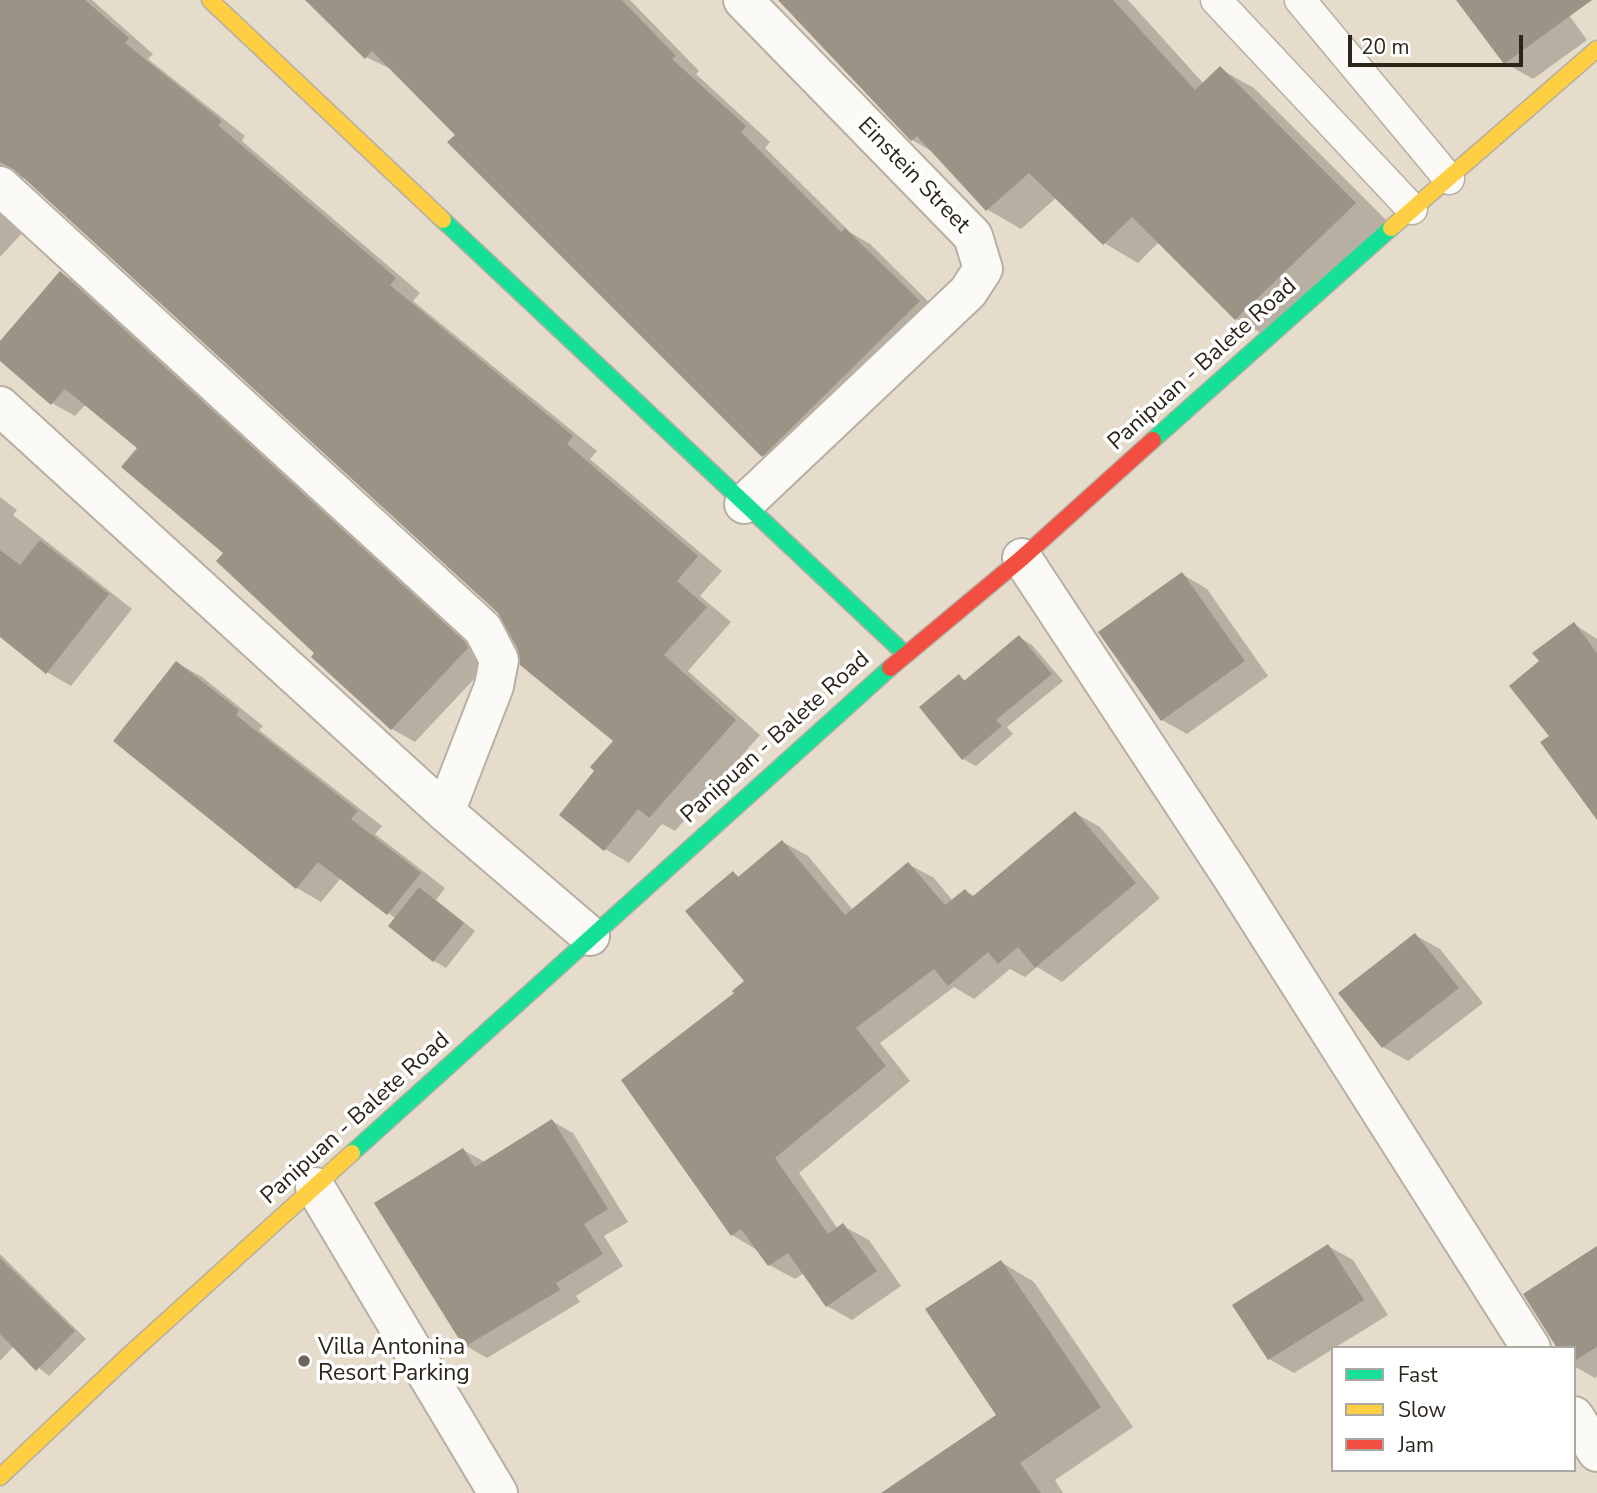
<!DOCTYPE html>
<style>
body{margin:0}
#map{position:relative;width:1597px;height:1493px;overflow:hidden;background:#e5dccb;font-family:"Nunito Sans",sans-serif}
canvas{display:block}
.legend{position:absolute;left:1331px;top:1346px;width:245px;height:126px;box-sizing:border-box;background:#fff;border:2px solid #aba8a3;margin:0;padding:9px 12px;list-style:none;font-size:21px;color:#2c261a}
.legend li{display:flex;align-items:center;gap:14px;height:35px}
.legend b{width:35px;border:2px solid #aba8a3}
.scale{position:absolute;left:1348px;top:35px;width:175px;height:32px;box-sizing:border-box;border:4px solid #2c261a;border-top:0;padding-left:9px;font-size:21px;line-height:24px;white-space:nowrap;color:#2c261a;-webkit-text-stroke:5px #fff;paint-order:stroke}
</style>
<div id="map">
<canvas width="1597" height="1493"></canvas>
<ul class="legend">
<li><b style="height:9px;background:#16e098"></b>Fast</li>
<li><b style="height:9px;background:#ffcf43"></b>Slow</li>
<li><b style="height:9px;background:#f24e42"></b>Jam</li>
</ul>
<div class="scale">20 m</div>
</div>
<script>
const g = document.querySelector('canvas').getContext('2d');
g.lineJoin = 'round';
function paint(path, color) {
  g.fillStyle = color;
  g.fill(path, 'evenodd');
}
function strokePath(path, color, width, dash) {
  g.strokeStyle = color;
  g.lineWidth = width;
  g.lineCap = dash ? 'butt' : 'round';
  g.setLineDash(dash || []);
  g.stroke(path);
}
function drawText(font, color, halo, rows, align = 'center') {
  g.font = font + ' "Nunito Sans",sans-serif';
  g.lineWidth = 7;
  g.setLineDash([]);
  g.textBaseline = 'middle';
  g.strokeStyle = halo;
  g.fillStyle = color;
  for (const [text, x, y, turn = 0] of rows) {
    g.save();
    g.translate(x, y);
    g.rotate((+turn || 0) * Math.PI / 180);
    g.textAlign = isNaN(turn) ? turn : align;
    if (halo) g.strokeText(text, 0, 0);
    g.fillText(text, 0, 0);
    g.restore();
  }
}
const shadow = new Path2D(`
 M0 0H92L153 54 148 59 245 136 242 141 420 293 413 301 597 451 590 459 722 571 700 596 731 622 688 671 760 735 675 831 662 824 629 863 605 849 597 771 615 741 520 649 499 612 26 178H20L24 231 0 257Z
 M308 0H630L699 71 696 74 770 142 765 148 851 233 870 244 944 317 788 470 763 455 393 70 366 57Z
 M794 0H1128L1204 84 1220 69 1254 88 1389 223 1270 338 1236 319 1159 242 1138 263 1104 243 1057 197 1021 229 988 210 935 153 912 140 796 16Z
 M1458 0H1558L1587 40 1533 79 1505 63Z
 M60 273 83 286 490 662 415 742 392 729 313 656 316 653 226 553 139 448 86 404 75 416 52 403 0 359V344Z
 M0 497 17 510 13 515 132 609 71 686 47 672 0 635Z
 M1182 574 1207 589 1268 676 1187 734 1162 720Z
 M1574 624 1597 639V813L1552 736 1541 662Z
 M1019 637 1032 645 1063 681 1007 727 1013 734 976 766 963 759 959 677 967 681Z
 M177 663 202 677 263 726 259 730 382 826 375 834 445 888 436 900 475 931 446 968 434 961 396 919 341 878 321 902 297 888Z
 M1075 813 1100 827 1160 898 1062 982 1037 967 1025 977 1010 969 974 999 954 987 880 1043 910 1081 799 1173 838 1229 843 1226 869 1240 901 1286 852 1320 827 1306 804 1273 795 1279 769 1265 757 1250 732 1235 736 993 747 981 733 873 741 878 783 842 808 856 853 910 908 864 934 878 953 901 965 891 975 896Z
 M1415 935 1440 949 1483 1003 1408 1061 1383 1047Z
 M552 1121 573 1133 628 1222 604 1236 623 1266 576 1296 580 1302 487 1358 466 1346 463 1150 485 1162Z
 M1328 1246 1353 1260 1388 1315 1294 1373 1269 1359Z
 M1597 1248V1376L1595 1378 1574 1366V1348Z
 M0 1254 86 1339 49 1376 13 1347 0 1361Z
 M1001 1262 1034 1282 1133 1427 1055 1480 1063 1493H884L998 1415Z`);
const building = new Path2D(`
 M0 0H85L129 38 125 43 222 121 218 125 396 278 390 285 573 436 567 444 698 556 677 581 707 607 664 655 736 720 649 818 638 809 604 851 559 815 594 771 590 767 613 741 520 665 518 650 498 613 15 170 0 162Z
 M305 0H622L676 56 672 59 746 126 741 132 841 232 845 228 920 301 762 457 447 142 455 135 372 51 365 59Z
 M778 0H1113L1195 90 1220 66 1356 203 1235 320 1132 217 1103 245 1029 173 986 211 917 136 911 141Z
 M1456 0H1592L1504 64Z
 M60 271 465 642 468 648 391 730 311 657 314 653 216 561 223 553 121 467 137 448 65 389 51 405 0 361V341Z
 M40 540 109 594 46 674 0 637V550L20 565Z
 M1182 572 1245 661 1161 721 1098 632Z
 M1574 622 1597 653V820L1540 742 1549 736 1509 686 1539 661 1532 653Z
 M1019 635 1052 674 996 720 1002 726 962 760 919 707 959 674 964 681Z
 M176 661 239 710 236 715 358 811 351 819 421 873 387 915 318 862 296 889 113 741Z
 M1075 811 1136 883 1035 968 1018 947 998 964 988 952 948 986 934 969 856 1028 886 1066 775 1158 828 1234 843 1223 877 1271 826 1307 788 1253 768 1266 741 1229 731 1236 621 1080 734 993 732 991 744 981 685 911 733 871 738 877 782 840 845 915 908 862 945 905 965 889 972 897Z
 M419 887 464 923 433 962 388 926Z
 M1415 933 1459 988 1382 1048 1338 993Z
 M552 1119 608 1209 584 1224 603 1254 556 1283 560 1290 464 1347 374 1203 463 1148 475 1167Z
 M1328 1244 1364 1300 1268 1360 1232 1305Z
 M1597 1246V1347L1574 1361V1348H1557L1523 1294Z
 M0 1258 75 1331 36 1371 0 1334Z
 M1001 1260 1101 1407 1020 1463 1041 1493H881L996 1415 925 1309Z`);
const lane = new Path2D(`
 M1216 0 1412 209
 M1300 0 1449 179`);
const street = new Path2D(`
 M743 0 973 236 983 269 968 292 744 504
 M0 186 483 629 499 660 494 686 445 812
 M0 406 445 812 590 936
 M1022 558 1232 877 1531 1348
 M315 1187 498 1493
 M1574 1416 1597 1452`);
const fast = new Path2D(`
 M443 220 905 654
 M1153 440 1391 228
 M352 1153 890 668`);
const slow = new Path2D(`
 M210 0 443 220
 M1391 228 1597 49
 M0 1477 129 1355 352 1153`);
const jam = new Path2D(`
 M890 668 1022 558 1153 440`);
const markers = [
 [304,1361,7,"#6d6658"]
];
const streetNames = [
 ["Einstein Street",913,176,46],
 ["Panipuan - Balete Road",1203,365,-42],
 ["Panipuan - Balete Road",776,738,-42],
 ["Panipuan - Balete Road",356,1119,-42]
];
const poiNames = [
 ["Villa Antonina",318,1348],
 ["Resort Parking",318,1374]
];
paint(shadow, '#0003');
paint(building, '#9a9386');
strokePath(lane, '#b6afa2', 33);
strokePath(street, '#b6afa2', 42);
strokePath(fast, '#b6afa2', 19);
strokePath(slow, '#b6afa2', 19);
strokePath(jam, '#b6afa2', 19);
strokePath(lane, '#fbfaf7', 30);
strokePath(street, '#fbfaf7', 38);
strokePath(fast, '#16e098', 16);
strokePath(slow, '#ffcf43', 16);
strokePath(jam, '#f24e42', 16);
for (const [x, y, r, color] of markers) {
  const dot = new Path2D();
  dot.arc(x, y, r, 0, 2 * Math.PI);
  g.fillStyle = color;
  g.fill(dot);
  strokePath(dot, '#fff', 2.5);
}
drawText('23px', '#2c261a', '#fff', streetNames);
drawText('23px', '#2c261a', '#fff', poiNames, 'left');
</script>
